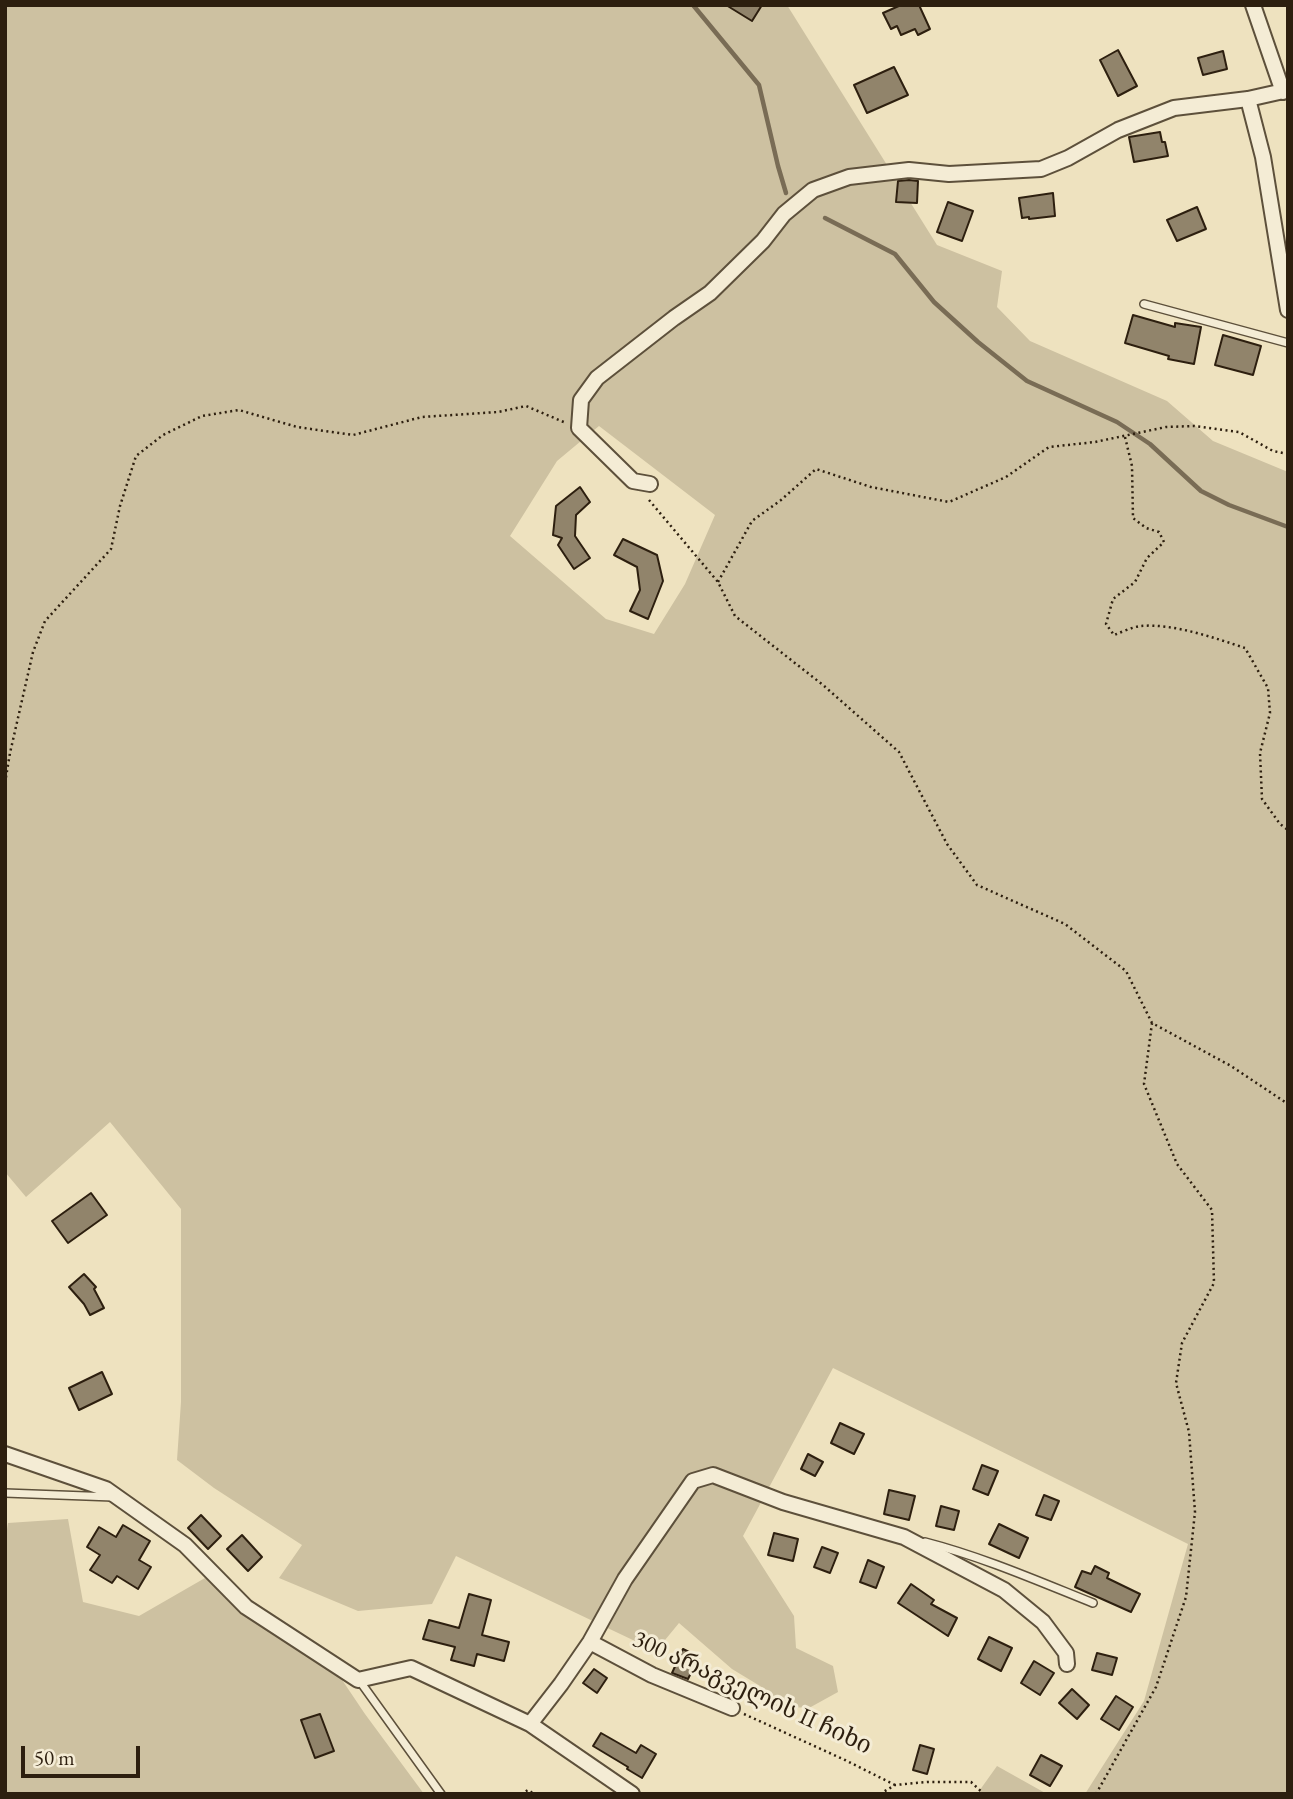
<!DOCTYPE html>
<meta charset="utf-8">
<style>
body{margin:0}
#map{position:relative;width:1293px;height:1799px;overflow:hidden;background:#eee2bf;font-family:"EB Garamond",serif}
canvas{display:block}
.frame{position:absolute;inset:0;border:7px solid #2d1f0f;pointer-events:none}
.scale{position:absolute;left:21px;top:1746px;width:119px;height:32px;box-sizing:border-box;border:4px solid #2d1f0f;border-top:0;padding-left:9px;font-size:21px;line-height:24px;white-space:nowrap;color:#2d1f0f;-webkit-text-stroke:5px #f4ecd5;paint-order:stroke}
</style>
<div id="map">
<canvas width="1293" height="1799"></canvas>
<div class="frame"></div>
<div class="scale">50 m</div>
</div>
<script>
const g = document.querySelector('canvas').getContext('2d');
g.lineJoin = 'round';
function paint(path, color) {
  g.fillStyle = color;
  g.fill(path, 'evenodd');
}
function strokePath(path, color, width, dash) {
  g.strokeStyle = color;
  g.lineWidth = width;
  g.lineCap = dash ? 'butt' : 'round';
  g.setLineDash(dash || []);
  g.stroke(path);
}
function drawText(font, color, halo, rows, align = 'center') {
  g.font = font + ' "EB Garamond","Noto Serif Georgian",serif';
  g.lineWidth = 6;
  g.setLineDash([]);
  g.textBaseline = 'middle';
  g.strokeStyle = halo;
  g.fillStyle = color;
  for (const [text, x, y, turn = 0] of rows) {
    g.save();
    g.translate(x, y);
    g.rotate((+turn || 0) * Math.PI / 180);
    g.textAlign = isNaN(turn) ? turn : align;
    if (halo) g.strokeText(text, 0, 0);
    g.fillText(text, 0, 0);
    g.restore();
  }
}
const green = new Path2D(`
 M5 5H787L937 245 1002 271 997 307 1030 341 1167 401 1213 441 1288 472V1794H1085L1144 1701 1188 1544 833 1368 743 1536 794 1616 796 1648 833 1666 838 1692 809 1708 776 1706 765 1689 732 1669 679 1623 656 1651 456 1556 432 1604 358 1611 279 1578 302 1545 214 1488 177 1460 181 1402V1209L110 1122 26 1197 5 1172ZM599 426 715 515 685 584 654 634 606 619 510 536 557 461Z
 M68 1519 83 1602 139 1616 205 1578 330 1662 365 1714 424 1794H5V1542L8 1523Z
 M997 1766 1047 1794H977Z`);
const stream = new Path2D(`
 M693 5 759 85 778 166 786 193
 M825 218 895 254 934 302 978 342 1027 381 1117 422 1150 444 1201 491 1229 505 1288 527`);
const building = new Path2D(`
 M726 5H762L752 21Z
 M901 5H919L930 29 918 35 915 29 901 35 897 26 891 29 883 13Z
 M1118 50 1137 86 1118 96 1100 60Z
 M1223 51 1227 69 1203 75 1198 58Z
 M894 67 908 95 867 113 854 85Z
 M1160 132 1162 142H1165L1168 156 1134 162 1129 137Z
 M909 180 918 181 917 203 896 202 898 181Z
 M1053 193 1055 216 1029 219V217L1022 218 1019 198Z
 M948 202 973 211 962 241 937 232Z
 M1197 207 1206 229 1177 241 1167 220Z
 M1133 315 1175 327V323L1201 327 1194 364 1168 359 1169 356 1125 343Z
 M1223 335 1261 346 1253 375 1215 365Z
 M580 487 590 502 576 515 575 536 590 558 574 569 558 545 562 538 553 535 556 506Z
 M623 539 657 555 663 581 648 619 630 611 640 590 637 567 614 555Z
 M91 1193 107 1215 68 1243 52 1221Z
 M84 1274 96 1287 94 1289 104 1308 90 1315 84 1304 69 1287Z
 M102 1372 112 1394 79 1410 69 1388Z
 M840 1423 864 1434 854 1454 831 1443Z
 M808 1454 823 1462 815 1476 801 1469Z
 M982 1465 998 1471 988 1495 973 1489Z
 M889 1490 915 1496 909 1520 884 1514Z
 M1044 1495 1059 1501 1051 1520 1036 1515Z
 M941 1506 959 1511 954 1530 936 1526Z
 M201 1515 221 1536 208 1549 188 1528Z
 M999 1524 1028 1538 1019 1558 989 1544Z
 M123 1525 150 1541 139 1560 151 1567 138 1589 117 1576 112 1583 90 1570 100 1555 87 1547 99 1527 116 1537Z
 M774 1533 798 1539 793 1561 768 1555Z
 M242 1535 262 1557 248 1571 227 1549Z
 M822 1547 838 1553 830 1573 814 1567Z
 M868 1560 884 1567 876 1588 860 1582Z
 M1095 1566 1109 1573 1107 1578 1140 1594 1131 1612 1075 1587 1082 1571 1091 1574Z
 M911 1584 934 1600 931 1604 957 1618 948 1636 898 1603Z
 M469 1594 491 1600 482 1635 509 1642 504 1661 477 1654 474 1666 451 1660 455 1647 423 1639 429 1620 459 1628Z
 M989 1637 1012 1648 1001 1671 978 1659Z
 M683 1649 699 1657 688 1679 672 1673Z
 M1097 1653 1117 1658 1112 1675 1092 1670Z
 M1034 1661 1054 1673 1040 1695 1021 1683Z
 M594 1669 607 1678 597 1693 583 1683Z
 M1072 1689 1089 1705 1077 1719 1059 1703Z
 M1116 1696 1133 1707 1119 1730 1101 1719Z
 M320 1714 334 1751 315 1758 301 1720Z
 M601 1733 636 1753 641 1745 656 1754 642 1778 627 1769 628 1767 593 1746Z
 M920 1745 934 1749 927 1774 913 1770Z
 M1041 1755 1062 1766 1050 1786 1030 1775Z`);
const path = new Path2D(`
 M1125 437 1132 466 1133 518 1146 528 1159 532 1164 542 1147 558 1135 582 1113 599 1106 624 1114 635C1122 632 1132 627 1141 626 1172 623 1215 638 1245 648L1268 688 1270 713 1260 753 1262 799 1280 824 1288 830
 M649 500 718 582 735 616 823 685 899 752 947 844 977 885 1065 924 1126 971 1152 1023 1231 1066 1288 1104
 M718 582 752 521 781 500 816 469 871 487 949 502 1006 477 1049 447 1095 442 1166 427 1194 426 1239 432 1273 451 1288 454
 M5 783 10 753 33 652 45 621 111 549 120 506 136 456 163 435 202 416 239 410 297 427 353 435 422 417 498 412 526 406 566 423
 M744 1714 845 1760 895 1785
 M521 1794 528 1790 534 1794
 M880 1794 895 1785 927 1782H971L984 1794
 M1096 1794 1156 1687 1186 1597 1195 1512 1189 1432 1176 1383 1182 1343 1214 1283 1212 1210 1177 1164 1144 1084 1152 1023`);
const service = new Path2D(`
 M1144 304 1288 343
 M5 1493 113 1497
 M925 1542C983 1557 1038 1581 1093 1603
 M359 1680 441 1794`);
const minor = new Path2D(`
 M1253 5 1283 92
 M1248 99 1263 157 1288 310
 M650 484 633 481 579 428 581 400 597 378 674 318 710 293 763 241 784 214 813 190 849 177 909 170 949 174 1041 169 1068 158 1118 130 1174 108 1248 99 1288 90
 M5 1454 106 1489 185 1545 246 1607 358 1680 411 1668 530 1724 632 1794
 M590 1642 652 1675 732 1708
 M530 1724 561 1684 590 1642 625 1579 693 1481 713 1475 783 1502 904 1537 1004 1590 1043 1622 1066 1653 1067 1664`);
const streetNames = [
 ["300 არაგველის II ჩიხი",752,1693,25]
];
paint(green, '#cdc1a1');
strokePath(stream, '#796c55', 4.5);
paint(building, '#91846b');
strokePath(building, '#2d1f0f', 2);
strokePath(service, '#5d503b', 10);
strokePath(minor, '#5d503b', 18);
strokePath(path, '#2d1f0f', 2.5, [2, 3.5]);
strokePath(service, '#f4ecd5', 7);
strokePath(minor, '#f4ecd5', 14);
drawText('24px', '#2d1f0f', '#f4ecd5', streetNames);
</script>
